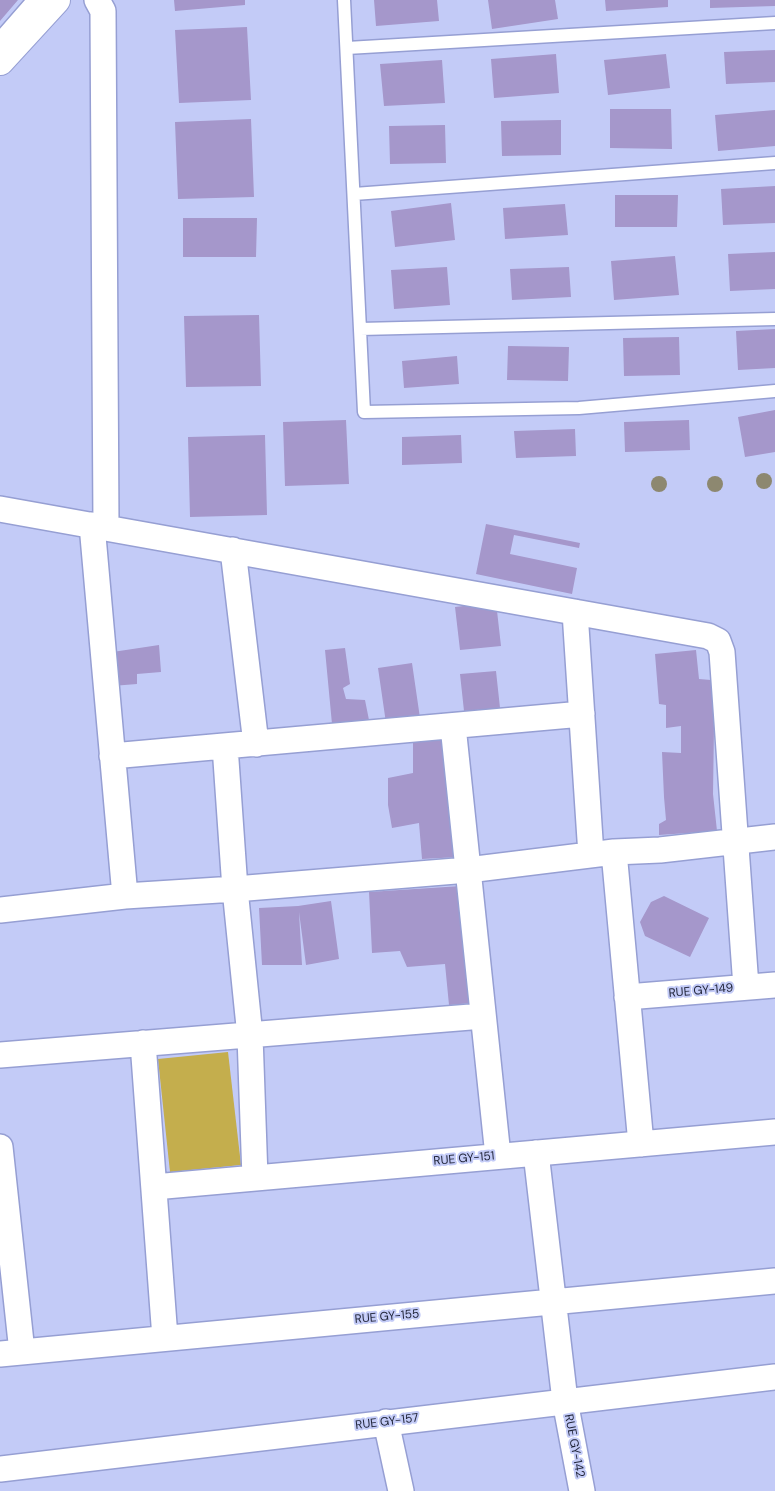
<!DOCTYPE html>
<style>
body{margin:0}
canvas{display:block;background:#c3cbf7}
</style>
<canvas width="775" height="1491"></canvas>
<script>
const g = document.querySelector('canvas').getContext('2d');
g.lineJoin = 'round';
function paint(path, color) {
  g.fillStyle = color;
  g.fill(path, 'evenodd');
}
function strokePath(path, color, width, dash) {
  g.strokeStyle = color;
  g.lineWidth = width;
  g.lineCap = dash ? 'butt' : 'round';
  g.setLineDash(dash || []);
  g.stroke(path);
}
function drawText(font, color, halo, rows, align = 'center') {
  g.font = font + ' "DM Sans",sans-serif';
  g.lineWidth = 4;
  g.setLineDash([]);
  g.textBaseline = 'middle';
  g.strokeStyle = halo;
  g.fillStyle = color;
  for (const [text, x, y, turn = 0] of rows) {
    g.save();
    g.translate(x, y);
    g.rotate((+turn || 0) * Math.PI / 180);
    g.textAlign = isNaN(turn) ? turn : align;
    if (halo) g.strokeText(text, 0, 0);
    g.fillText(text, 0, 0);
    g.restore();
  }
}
const green = new Path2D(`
 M228 1052 241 1165 170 1172 158 1059Z`);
const building = new Path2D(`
 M0 0H18L0 21Z
 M174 0H245V5L175 11Z
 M374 0H437L439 21 376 26Z
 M488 0H555L558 19 492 29Z
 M605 0H668V7L606 11Z
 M710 0H775V6L710 8Z
 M247 27 251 100 179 103 175 30Z
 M775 50V82L726 84 724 52Z
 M556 54 559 93 494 98 491 59Z
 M666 54 670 88 608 95 604 60Z
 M442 60 445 103 384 106 380 64Z
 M610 109H671L672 149 610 148Z
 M775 110V146L718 151 715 115Z
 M251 119 254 197 178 199 175 122Z
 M561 120V155L502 156 501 121Z
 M445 125 446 163 390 164 389 126Z
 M775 186V223L723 225 721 189Z
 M615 195H678L677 227H615Z
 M451 203 455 240 395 247 391 211Z
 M565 204 568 235 505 239 503 208Z
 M183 218H257L256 257H183Z
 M775 252V289L730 291 728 254Z
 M675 256 679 295 614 300 611 261Z
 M447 267 450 305 394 309 391 270Z
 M569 267 571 297 512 300 510 269Z
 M259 315 261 386 186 387 184 316Z
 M775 329V368L738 370 736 331Z
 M679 337 680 375 624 376 623 338Z
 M508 346 569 347 568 381 507 380Z
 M457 356 459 384 404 388 402 361Z
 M775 410V452L745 457 738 417Z
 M346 420 349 484 285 486 283 422Z
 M689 420 690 450 625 452 624 422Z
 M575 429 576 456 516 458 514 431Z
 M265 435 267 515 190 517 188 437Z
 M461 435 462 463 402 465V437Z
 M486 524 580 543 579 548 514 535 510 554 577 568 572 594 476 574Z
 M496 602 501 646 460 650 455 607Z
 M159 645 161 672 137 674V684L112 686 106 653Z
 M345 648 350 684 343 688 346 699 365 700 369 720 332 724 325 650Z
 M696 650 699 679 711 680 714 727 713 794 717 831 659 835V824L666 820 664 797 662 752 681 753V726L666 728V705L659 704 655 654Z
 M412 663 420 718 386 723 378 668Z
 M496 671 500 708 464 711 460 674Z
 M442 736 459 857 422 859 419 823 392 828 388 805V778L413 773V737Z
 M461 886 472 1003 449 1005 445 964 407 967 400 951 372 953 369 892Z
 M664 896 709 918 690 957 645 936 640 922 651 902Z
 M331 901 339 959 306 965 299 912 302 965H262L259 908 298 906Z`);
const service = new Path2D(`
 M344 0 364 412 579 408 775 391
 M0 38 33 0
 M347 48 775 23
 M354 194 775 163
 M360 329 775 319`);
const minor = new Path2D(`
 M97 0 103 11 106 527
 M0 509 708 636 718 641 722 652 746 987
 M92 525 125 896
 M233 550 256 744
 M575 612 591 855
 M453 726 498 1156
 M225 746 235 889 250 1036 255 1178
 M112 756 582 714
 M614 852 641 1144
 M0 910 125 896 235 889 468 870 614 852 660 850 775 837
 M627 997 775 985
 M143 1043 165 1338
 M0 1055 483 1016
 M0 1147 22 1352
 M536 1153 565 1401 582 1491
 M154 1187 775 1132
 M0 1354 775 1281
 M386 1422 401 1491
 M0 1469 775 1377`);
const secondary = new Path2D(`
 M0 61 56 0`);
const trees = [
 [764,481],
 [659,484],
 [715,484]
];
const streetNames = [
 ["RUE GY-149",701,991,-5],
 ["RUE GY-151",464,1159,-5],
 ["RUE GY-155",387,1317,-5],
 ["RUE GY-157",387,1422,-7],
 ["RUE GY-142",574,1446,79]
];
paint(green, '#c4ae4d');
paint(building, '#a597cb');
strokePath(service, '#969fd3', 15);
strokePath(minor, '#969fd3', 28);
strokePath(secondary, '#969fd3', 30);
strokePath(service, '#fff', 12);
strokePath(minor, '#fff', 25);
strokePath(secondary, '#fff', 28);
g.fillStyle = '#8d8870';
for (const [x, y] of trees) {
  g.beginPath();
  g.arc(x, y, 8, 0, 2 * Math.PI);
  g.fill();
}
drawText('12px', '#1d2135', '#c3cbf7', streetNames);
</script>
